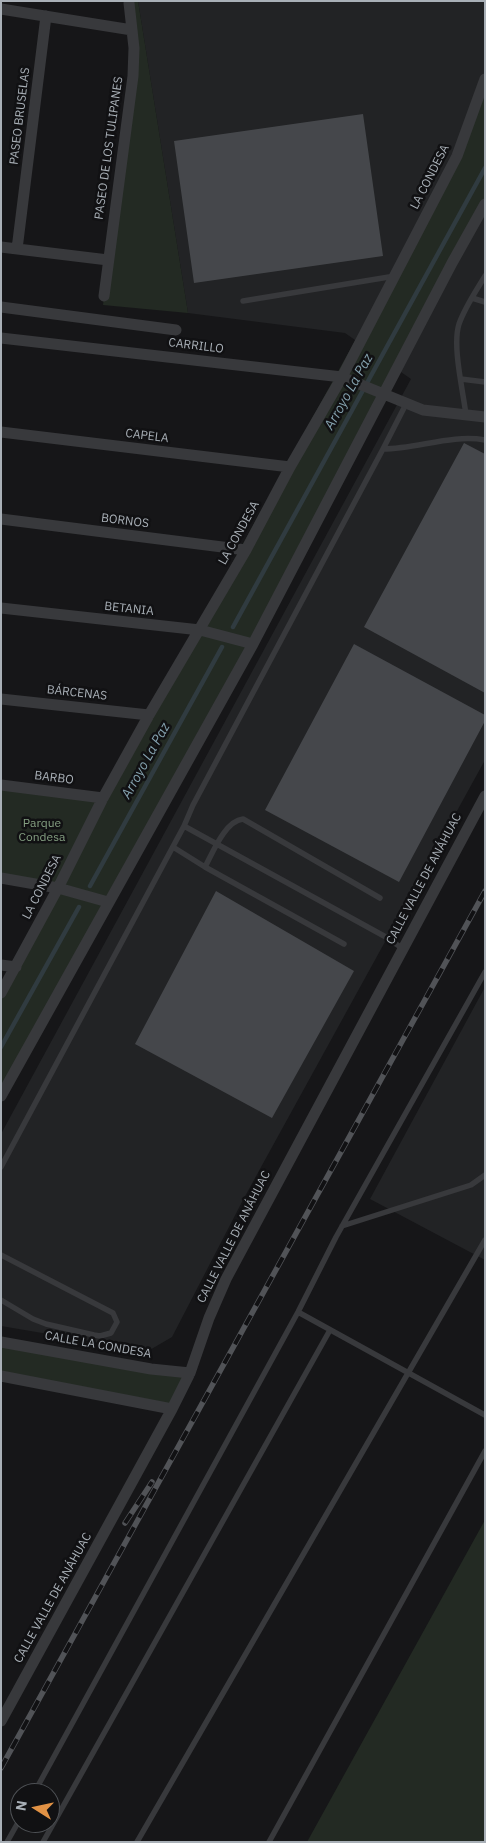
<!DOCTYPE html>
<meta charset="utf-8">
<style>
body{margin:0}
#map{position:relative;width:486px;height:1843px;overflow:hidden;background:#161618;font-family:"IBM Plex Sans",sans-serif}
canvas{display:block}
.frame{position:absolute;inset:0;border:2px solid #a9b0b7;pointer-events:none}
.north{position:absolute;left:10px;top:1783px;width:50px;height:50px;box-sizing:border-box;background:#111113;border:1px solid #4e5155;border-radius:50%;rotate:280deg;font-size:14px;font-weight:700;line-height:20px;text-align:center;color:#a9b0b7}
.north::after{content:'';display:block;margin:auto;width:18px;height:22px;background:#e19245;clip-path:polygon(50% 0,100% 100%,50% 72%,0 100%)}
</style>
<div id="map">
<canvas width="486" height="1843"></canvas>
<div class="frame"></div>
<div class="north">N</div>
</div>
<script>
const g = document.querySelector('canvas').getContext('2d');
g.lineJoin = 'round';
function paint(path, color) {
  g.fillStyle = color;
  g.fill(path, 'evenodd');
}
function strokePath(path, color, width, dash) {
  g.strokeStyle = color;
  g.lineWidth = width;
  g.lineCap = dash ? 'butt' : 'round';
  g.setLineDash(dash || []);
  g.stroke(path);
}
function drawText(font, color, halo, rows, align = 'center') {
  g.font = font + ' "IBM Plex Sans",sans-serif';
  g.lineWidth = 5;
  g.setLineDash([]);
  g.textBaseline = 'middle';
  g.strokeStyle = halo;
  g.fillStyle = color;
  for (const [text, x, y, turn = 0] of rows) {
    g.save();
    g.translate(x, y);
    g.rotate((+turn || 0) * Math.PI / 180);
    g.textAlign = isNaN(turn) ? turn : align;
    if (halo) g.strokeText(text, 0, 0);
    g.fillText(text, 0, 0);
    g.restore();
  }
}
const built = new Path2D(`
 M138 1H485V760L244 1198 172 1337 148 1351 1 1326V1134L411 379 345 333 188 313Z
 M485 987V1260L370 1199Z`);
const green = new Path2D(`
 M128 1H138L188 313 103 305 133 76Z
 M485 79V204L384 395 1 1096V993L58 889 1 878V785L103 797 457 156Z
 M1 1342 190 1373 172 1409 1 1376Z
 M485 1520V1842H307Z`);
const stream = new Path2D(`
 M233 627 485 168
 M90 886 222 647
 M1 1047 79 907`);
const building = new Path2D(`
 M363 114 383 256 194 283 174 141Z
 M464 443 485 454V693L364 627Z
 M354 644 485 715V721L399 882 265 810Z
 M216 891 354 971 272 1118 135 1044Z`);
const service = new Path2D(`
 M472 298 485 302
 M243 301 395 276
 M461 379 485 382
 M466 415C463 390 452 346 459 324 465 307 476 291 485 276
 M383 449 406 404
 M173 847 205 867 344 944
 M205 867C213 852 225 821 243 819L380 898
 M402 948 384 936 184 826 193 805 383 449C417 449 451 434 485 440
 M1 1167 184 826
 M342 1226 471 1185 485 1175
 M1 1255 113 1313 117 1322 111 1333 100 1336 94 1335 46 1324 33 1319 1 1300
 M298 1312 485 1415
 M34 1793 298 1312 336 1237 485 972
 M7 1842 20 1819
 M43 1842 330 1330
 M137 1842 485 1240
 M269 1842 485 1451`);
const minor = new Path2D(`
 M1 9 132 30
 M1 247 108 260
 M17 249 46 16
 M104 296 133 76 134 48 129 3
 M1 307 176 330
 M1 338 342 377 423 410 485 417
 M1 432 290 467
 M1 519 246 550
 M1 608 200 630 253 644
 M1 699 149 715
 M1 785 103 798
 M1 878 58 888 108 902
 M1 965 16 967
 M1 993 58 888 103 798 149 715 246 550 290 467 342 377 457 156 485 79
 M1 1096 253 644 452 263 485 204
 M1 1342 151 1369 190 1373
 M1 1376 172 1409
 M1 1721 172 1409 190 1373 209 1318 226 1279 485 796`);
const rail = new Path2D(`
 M125 1523 152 1482
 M1 1768 485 891`);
const streetNames = [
 ["PASEO BRUSELAS",20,116,-83],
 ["PASEO DE LOS TULIPANES",109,148,-82],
 ["LA CONDESA",430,177,-63],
 ["CARRILLO",196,346,7],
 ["CAPELA",147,436,7],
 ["BORNOS",125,521,7],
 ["LA CONDESA",239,533,-61],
 ["BETANIA",129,609,6],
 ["BÁRCENAS",77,693,6],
 ["BARBO",54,778,7],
 ["CALLE VALLE DE ANÁHUAC",424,879,-62],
 ["LA CONDESA",42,887,-63],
 ["CALLE VALLE DE ANÁHUAC",234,1237,-63],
 ["CALLE LA CONDESA",98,1345,10],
 ["CALLE VALLE DE ANÁHUAC",53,1598,-61]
];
const parkNames = [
 ["Parque",42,824],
 ["Condesa",42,838]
];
const waterNames = [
 ["Arroyo La Paz",349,392,-61],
 ["Arroyo La Paz",146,761,-61]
];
paint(built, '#222325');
paint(green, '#232a23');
strokePath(stream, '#303b40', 4.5);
paint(building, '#45474b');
strokePath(service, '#38393c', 5.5);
strokePath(minor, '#38393c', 11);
strokePath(rail, '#515357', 5.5);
strokePath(rail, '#111113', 4, [11]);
drawText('12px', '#a9b0b7', '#111113', streetNames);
drawText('12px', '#85a082', '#111113', parkNames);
drawText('italic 14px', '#84a1ae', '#111113', waterNames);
</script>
